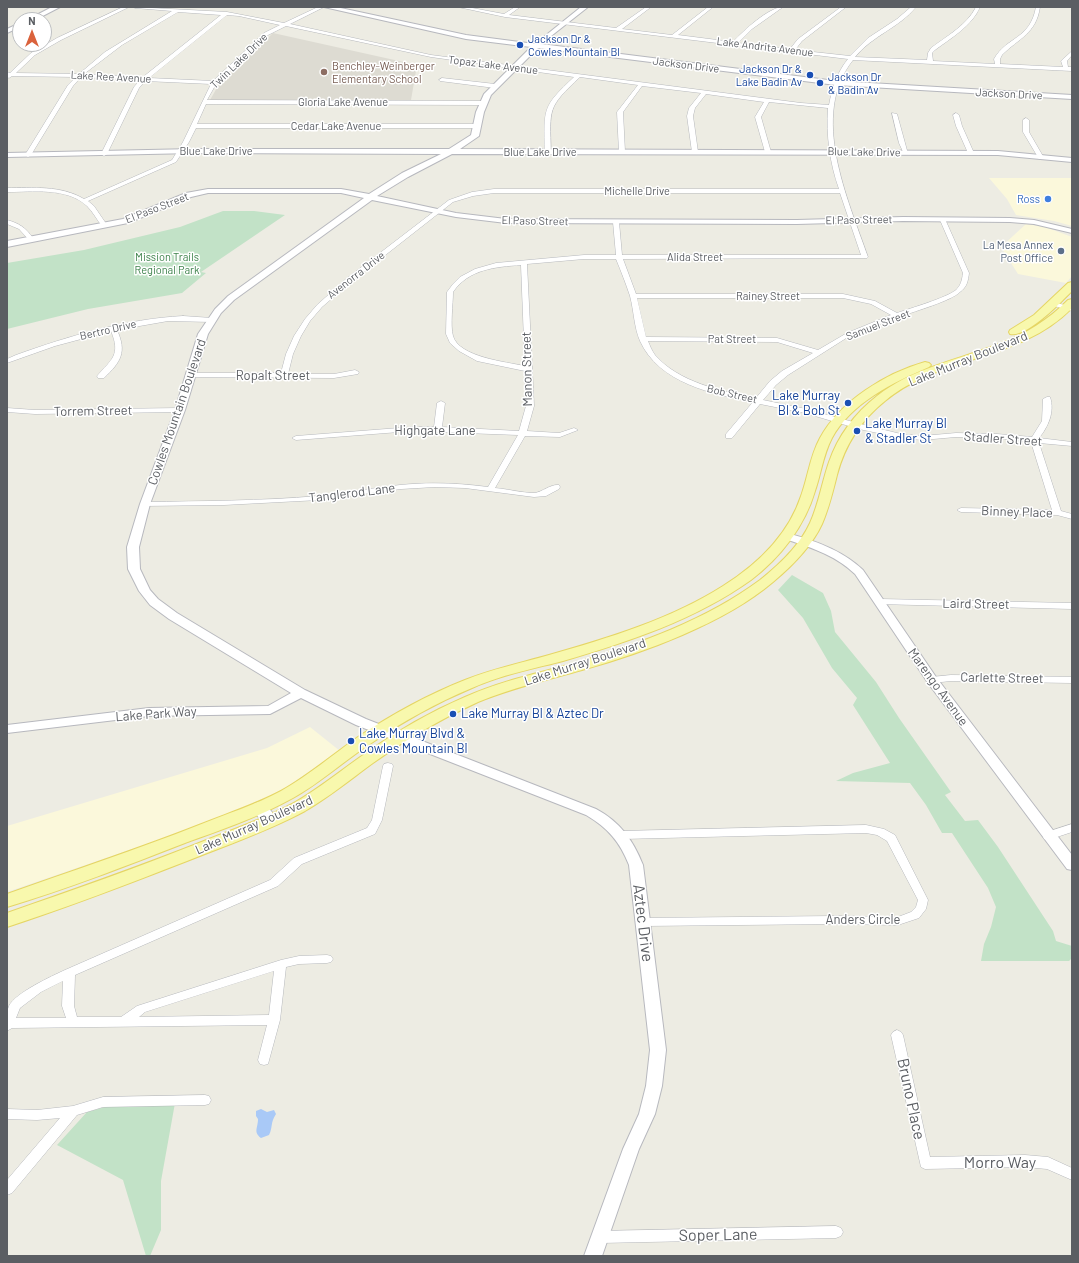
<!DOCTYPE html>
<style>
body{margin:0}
#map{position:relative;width:1079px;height:1263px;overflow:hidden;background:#edece3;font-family:Barlow,sans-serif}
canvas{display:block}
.frame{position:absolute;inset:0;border:8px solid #5b5e63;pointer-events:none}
.north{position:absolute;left:12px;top:12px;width:40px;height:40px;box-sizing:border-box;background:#fff;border:1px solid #bdbfc1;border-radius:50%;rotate:0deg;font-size:11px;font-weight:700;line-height:16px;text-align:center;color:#5b5e63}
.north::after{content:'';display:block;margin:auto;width:14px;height:18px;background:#da623c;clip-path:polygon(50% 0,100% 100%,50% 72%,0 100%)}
</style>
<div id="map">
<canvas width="1079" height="1263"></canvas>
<div class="frame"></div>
<div class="north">N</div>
</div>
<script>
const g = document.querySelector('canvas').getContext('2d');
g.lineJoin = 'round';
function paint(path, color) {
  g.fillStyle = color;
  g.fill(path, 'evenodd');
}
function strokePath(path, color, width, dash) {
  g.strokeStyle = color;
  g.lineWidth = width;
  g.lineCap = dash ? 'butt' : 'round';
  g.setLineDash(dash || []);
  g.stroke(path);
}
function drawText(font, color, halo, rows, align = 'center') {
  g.font = font + ' Barlow,sans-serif';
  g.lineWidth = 3;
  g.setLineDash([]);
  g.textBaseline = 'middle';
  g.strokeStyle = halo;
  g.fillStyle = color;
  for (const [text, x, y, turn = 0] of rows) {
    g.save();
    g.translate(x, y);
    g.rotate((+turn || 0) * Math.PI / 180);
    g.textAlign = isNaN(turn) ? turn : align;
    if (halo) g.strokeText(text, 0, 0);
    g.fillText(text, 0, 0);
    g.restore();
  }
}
const commercial = new Path2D(`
 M989 178H1072V226L1054 221 1016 215 1007 199Z
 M1026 224 1045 227 1072 237V276L1066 283 1018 274 1001 247Z
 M310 727 340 751 279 792 202 825 7 892V826L267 748Z`);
const education = new Path2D(`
 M273 33 417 65 411 100H210L218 86Z`);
const green = new Path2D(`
 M223 211H254L285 215 201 272 206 273 182 293 88 309 7 329V263L84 250 180 227Z
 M792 575 823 593 831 611 835 632 876 682 899 718 951 792 945 795 965 821 978 820 998 847 1053 931 1056 941 1072 946V958L1069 961H981L984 944 991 927 996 907 988 888 952 833H942L926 805 910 783 836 781 853 773 890 763 853 705 857 698 832 668 803 618 778 590Z
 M175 1103 161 1181V1230L150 1256H146L123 1180 57 1145 87 1112 108 1106Z`);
const water = new Path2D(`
 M261 1109 267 1112 274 1110 276 1114C270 1123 273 1127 269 1135L261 1138C253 1132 258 1128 258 1119L256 1116V1111Z`);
const street = new Path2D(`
 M123 7H129L61 40 35 55 16 73 79 74 105 52 172 11 135 8 133 7 227 12 284 23 318 7H324L290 24 431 55 801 103 829 105C832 89 837 72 848 59L505 17 458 7H467L504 14 515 7H520L509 15 616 28 646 7H651L622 29 672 35 708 7H713L678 35 733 42C743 31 769 7 783 7L752 29 738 43 790 49 798 39 841 7H846L802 41 795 50 850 56 868 38 897 19 911 7H916C899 28 873 35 855 57L927 60 928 53 931 48C947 36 967 25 976 7H980C972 26 951 38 935 50L932 53 933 61 995 64 994 59C1007 36 1030 40 1036 7H1040C1036 34 1019 38 1002 55L1000 59V64L1063 67 1061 61 1072 51V55L1067 61 1068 67H1072V71L853 60C809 115 848 199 868 257L867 258 623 259 636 294H843L875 301 897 313C911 308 946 298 956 290 961 285 962 280 963 273L940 220 945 219 969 273C968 281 967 287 960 292 951 301 915 311 902 316L901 318H896L851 335 788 375 776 385 763 400 806 409 864 425 901 434 922 436 956 433 997 434 1032 437 1042 421 1043 399 1047 397H1050C1055 412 1048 427 1039 438L1072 442V446L1039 443 1061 511 1072 514V519L1057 515 961 512 957 510 961 508 1052 510 1031 442 997 438 956 437 922 440 901 438 859 429 805 413 760 404 732 438H726V434L753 402C712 394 659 383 640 341 634 327 634 311 630 296 626 284 621 271 616 259H584L527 264 534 406 527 431 559 433 574 428 578 430 560 437 525 436 495 488C508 489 522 493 534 493 543 492 550 484 559 485L560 487 559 489 546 496 534 497 465 488 435 487 401 489 319 500 224 505 142 506 141 504 142 502H145C203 501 261 501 318 496 346 493 373 488 400 485 429 482 459 483 488 487L518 435 412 431 296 440 292 438 296 436 412 427H434L437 403 441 401 445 403 442 427 519 431 526 406 525 371 477 361 459 351 450 343 446 334 447 292 453 284 460 277 475 269 496 263 584 255H616L613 222 616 220 619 222 622 255H861L840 193H494L473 196 453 202 351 282 322 307 310 321 301 336 293 354 288 374H334L355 370 359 372 358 374 334 378 187 377 186 375 190 373H281L286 354 294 336 305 319 317 305 346 279 449 200 472 192 494 189H839C830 164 826 135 828 108L769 102 761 117 771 152 768 154 765 152 755 117 764 102 706 94 695 108 693 116 698 152 695 154 692 152 687 116 689 108 701 93 642 86 623 112 625 152 622 154 619 152 617 112 638 85 580 77C547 108 550 108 551 152L548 154 545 152C544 108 542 107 574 77L431 57 286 26 268 35 216 84 207 100 483 101 486 103 483 105 206 104 197 124H478L481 126 478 128H196L189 142 176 162 88 201 94 206 107 225 104 227 102 226C97 220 93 212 87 206 67 187 32 192 7 192V188C32 188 61 185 84 199L172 160 183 142 211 84 145 81 139 88 107 154 104 156 101 154 134 87 140 80 81 77 73 86 31 155 28 157 25 155 68 85 76 77 12 76 9 78 7 77V72L10 73 31 53 57 38ZM178 12 221 15 143 77 84 74 122 45ZM227 15 239 16 280 25 264 33 213 81 149 78ZM521 265 525 366C506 362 459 357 453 336 450 325 453 304 453 292 469 269 495 267 521 265ZM637 298H843L871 304 891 315 847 333 818 350 777 338 646 337ZM648 341 777 342 813 353 782 371 770 381 756 398C723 392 678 382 655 355 652 351 650 346 648 341Z
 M442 78 495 84 498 86 495 88 440 81 439 80Z
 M892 113 897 114 908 154H904L899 143Z
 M956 113 959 115 962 126 974 153 973 154 968 153 956 126 953 115Z
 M1026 118 1029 120V132L1044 158 1043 159H1039L1023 132V120Z
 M7 220C19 223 26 228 33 238V240H29L19 229 7 224Z
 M1053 302 1072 307V311L1051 305 1050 304Z
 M183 316 212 318 215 320 212 322 168 321 117 330C127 352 121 362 104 378H98L97 376C112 359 121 355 111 331L55 346 7 363V359L16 355C69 336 126 319 183 316Z
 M7 408 35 410 180 408 184 410 180 412 35 414 7 412Z
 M880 599 1072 603V609L877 604 876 602Z
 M951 675 1072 677V683L951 681 932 683 927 680 932 677Z
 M388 763 392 764 393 766 382 820 375 834 302 864 278 886 75 975 74 1006 77 1017H121L137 1006 281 960 299 956 327 955 331 956 333 959 331 962 327 963 299 964 286 967 280 1020 268 1064 264 1065 260 1064 258 1060 267 1025 12 1028 7 1031C7 1023 6 1013 9 1006 15 993 52 976 65 970L270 880 294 858 367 828 372 820 383 766 384 764ZM274 971 269 1015 139 1017 145 1012ZM63 981 62 1006 66 1018H16L20 1008 41 992Z
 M1072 824V832L1048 840 1044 839 1043 836 1044 833Z
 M866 825 884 829 895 835 928 900 926 909 919 918 898 925 835 924 643 926 639 925 637 922 639 919 643 918 835 916 898 917 911 912 916 907 918 900 887 841 877 835 866 833 622 839 618 838 617 835 618 832 622 831Z
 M897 1030 901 1032 903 1035 930 1157 1025 1155 1048 1157 1072 1168V1180L1047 1169 1025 1167 925 1169 921 1167 891 1035 893 1032Z
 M205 1095 209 1096 211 1100 209 1104 205 1105 103 1107 77 1115 12 1193 7 1195V1180L60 1118 37 1120 7 1119V1109L37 1110 73 1106 103 1097Z
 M836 1226 841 1228 843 1232 841 1236 836 1238 600 1243 595 1241 593 1237 595 1233 600 1231Z`);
const secondary = new Path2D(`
 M52 7H60L35 20H27Z
 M324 7H336L466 35 535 44 581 7H588L541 44 836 81 1072 95V99L836 85 538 48 491 95 484 112 479 136 460 149 998 151 1072 158V162L998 155 452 154 408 177 377 196 456 213 506 219 797 220 903 217 1010 218 1034 220 1072 229V233L1034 224 1010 222 903 221 797 224 506 223 456 217 372 200 234 300 221 313 208 334 185 410 150 504 139 547 140 569 150 590 158 599 177 613 305 690 366 719 596 809C620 822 633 840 643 865L666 1050 662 1086 655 1114 639 1149 602 1256H584L623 1149 639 1114 646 1086 650 1050 629 865C620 842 608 828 586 815L356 725 301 698 270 714 149 716 7 733V725L149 708 268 706 291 693 169 619 150 605 139 591 128 569 127 547 140 504 175 410 198 334 215 309 228 296 364 198 341 193H208L191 197 128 223 7 247V241L123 219 186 193 208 189H341L369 194 402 173 441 154 195 153 7 157V153L195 149H449L471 135 476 112 484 94 531 47 466 39Z
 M20 23V27L7 33V29Z
 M786 533C814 540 842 550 863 570L936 677 1072 855V870L1067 869 928 683 855 574C834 554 809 547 782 538L780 536Z
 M259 802C267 804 273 813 277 820L275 824C264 827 257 816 252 807L254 804Z`);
const primary = new Path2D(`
 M1072 282V291C1061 302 1027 338 1010 334L1009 332 1010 330 1034 315 1068 283Z
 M1072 299V308C1019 362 940 355 885 401 860 421 845 445 837 475 833 491 829 508 822 524 812 546 792 566 773 582 725 623 643 653 582 670 547 680 512 688 478 702 441 719 406 739 373 763 351 779 329 797 305 811 268 831 227 845 187 861 128 884 68 907 7 927V913C73 890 139 867 204 841 234 829 264 819 292 804 319 789 341 770 366 753 397 731 430 712 465 697 501 681 538 673 575 663 639 644 706 620 760 580 779 565 800 545 810 523 819 503 822 482 829 462 838 436 855 413 877 396 912 368 958 360 999 344 1026 334 1048 320 1068 300Z
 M925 362 929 363 931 365 929 367C894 382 851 403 832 438 823 455 821 474 815 491 805 526 780 558 751 580 695 620 628 642 563 661 532 669 501 675 472 688 436 703 402 722 370 744 344 761 320 783 293 798 259 817 221 830 185 843 126 866 67 889 7 907V894C71 871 136 850 199 825 226 814 255 805 281 791 308 776 332 755 358 737 391 715 427 695 465 680 492 669 521 663 549 655 609 638 671 619 723 586 758 564 788 535 801 496 808 477 810 456 820 438 840 401 886 373 925 362Z`);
const markers = [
 [520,45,4,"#1a4fb4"],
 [324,72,4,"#8d6e63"],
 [810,75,4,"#1a4fb4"],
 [820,83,4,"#1a4fb4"],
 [1048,199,4,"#3f7fe0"],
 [1061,251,4,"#5c6f8a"],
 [848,403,4,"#1a4fb4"],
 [857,431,4,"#1a4fb4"],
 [453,714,4,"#1a4fb4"],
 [351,741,4,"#1a4fb4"]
];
const farTransitnames = [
 ["Jackson Dr &",528,39],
 ["Cowles Mountain Bl",528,52],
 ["Jackson Dr &",802,69,"right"],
 ["Lake Badin Av",802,82,"right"],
 ["Jackson Dr",828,77],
 ["& Badin Av",828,90]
];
const farStreetnames = [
 ["Lake Andrita Avenue",765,47,7],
 ["Twin Lake Drive",239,61,-44],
 ["Topaz Lake Avenue",493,65,7],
 ["Jackson Drive",686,65,7],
 ["Lake Ree Avenue",111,77,3],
 ["Jackson Drive",1009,94,3],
 ["Gloria Lake Avenue",343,102],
 ["Cedar Lake Avenue",336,126],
 ["Blue Lake Drive",216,151],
 ["Blue Lake Drive",540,152],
 ["Blue Lake Drive",864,152,1],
 ["Michelle Drive",637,191],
 ["El Paso Street",157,208,-21],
 ["El Paso Street",859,220,-1],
 ["El Paso Street",535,221,1],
 ["Alida Street",695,257],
 ["Avenorra Drive",356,275,-38],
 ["Rainey Street",768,296],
 ["Samuel Street",878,325,-21],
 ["Bertro Drive",108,330,-13],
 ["Pat Street",732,339],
 ["Bob Street",732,394,13]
];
const farEducationnames = [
 ["Benchley-Weinberger",332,66],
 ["Elementary School",332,79]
];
const farShopnames = [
 ["Ross",1040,199]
];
const farServicenames = [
 ["La Mesa Annex",1053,245],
 ["Post Office",1053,258]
];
const farParknames = [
 ["Mission Trails",167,257],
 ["Regional Park",167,270]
];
const streetNames = [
 ["Lake Murray Boulevard",968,359,-22],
 ["Manon Street",527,369,-91],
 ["Ropalt Street",273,376],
 ["Torrem Street",93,411,-1],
 ["Cowles Mountain Boulevard",177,412,-71],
 ["Highgate Lane",435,431],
 ["Stadler Street",1003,439,4],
 ["Tanglerod Lane",352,493,-7],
 ["Binney Place",1017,512,2],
 ["Laird Street",976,604,1],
 ["Lake Murray Boulevard",585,662,-18],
 ["Carlette Street",1002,678,1],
 ["Marengo Avenue",938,687,54],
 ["Lake Park Way",156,714,-4],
 ["Lake Murray Boulevard",254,825,-24],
 ["Anders Circle",863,920]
];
const transitNames = [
 ["Lake Murray",840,396,"right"],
 ["Bl & Bob St",840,411,"right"],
 ["Lake Murray Bl",865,424],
 ["& Stadler St",865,439],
 ["Lake Murray Bl & Aztec Dr",461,714],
 ["Lake Murray Blvd &",359,734],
 ["Cowles Mountain Bl",359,749]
];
const nearStreetnames = [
 ["Aztec Drive",643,923,83],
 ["Bruno Place",911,1099,78],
 ["Morro Way",1000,1163],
 ["Soper Lane",718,1235,-1]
];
paint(commercial, '#fbf8db');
paint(education, '#dddbd2');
paint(green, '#c2e2c7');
paint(water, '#a9c9f7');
strokePath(street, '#b6b8bc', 1);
strokePath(secondary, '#b7b8be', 2);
strokePath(primary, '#e5d564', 2);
paint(street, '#fff');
paint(secondary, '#fff');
paint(primary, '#f8f8ad');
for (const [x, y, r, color] of markers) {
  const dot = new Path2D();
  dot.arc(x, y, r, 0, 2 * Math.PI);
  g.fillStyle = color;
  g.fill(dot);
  strokePath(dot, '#fff', 1.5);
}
drawText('11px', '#164399', '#fff', farTransitnames, 'left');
drawText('11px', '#5b5e63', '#fff', farStreetnames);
drawText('11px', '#785e54', '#fff', farEducationnames, 'left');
drawText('11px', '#366cbe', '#fff', farShopnames, 'right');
drawText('11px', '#4e5e75', '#fff', farServicenames, 'right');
drawText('11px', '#3c814a', '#fff', farParknames);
drawText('13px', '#5b5e63', '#fff', streetNames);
drawText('13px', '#164399', '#fff', transitNames, 'left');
drawText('16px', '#5b5e63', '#fff', nearStreetnames);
</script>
